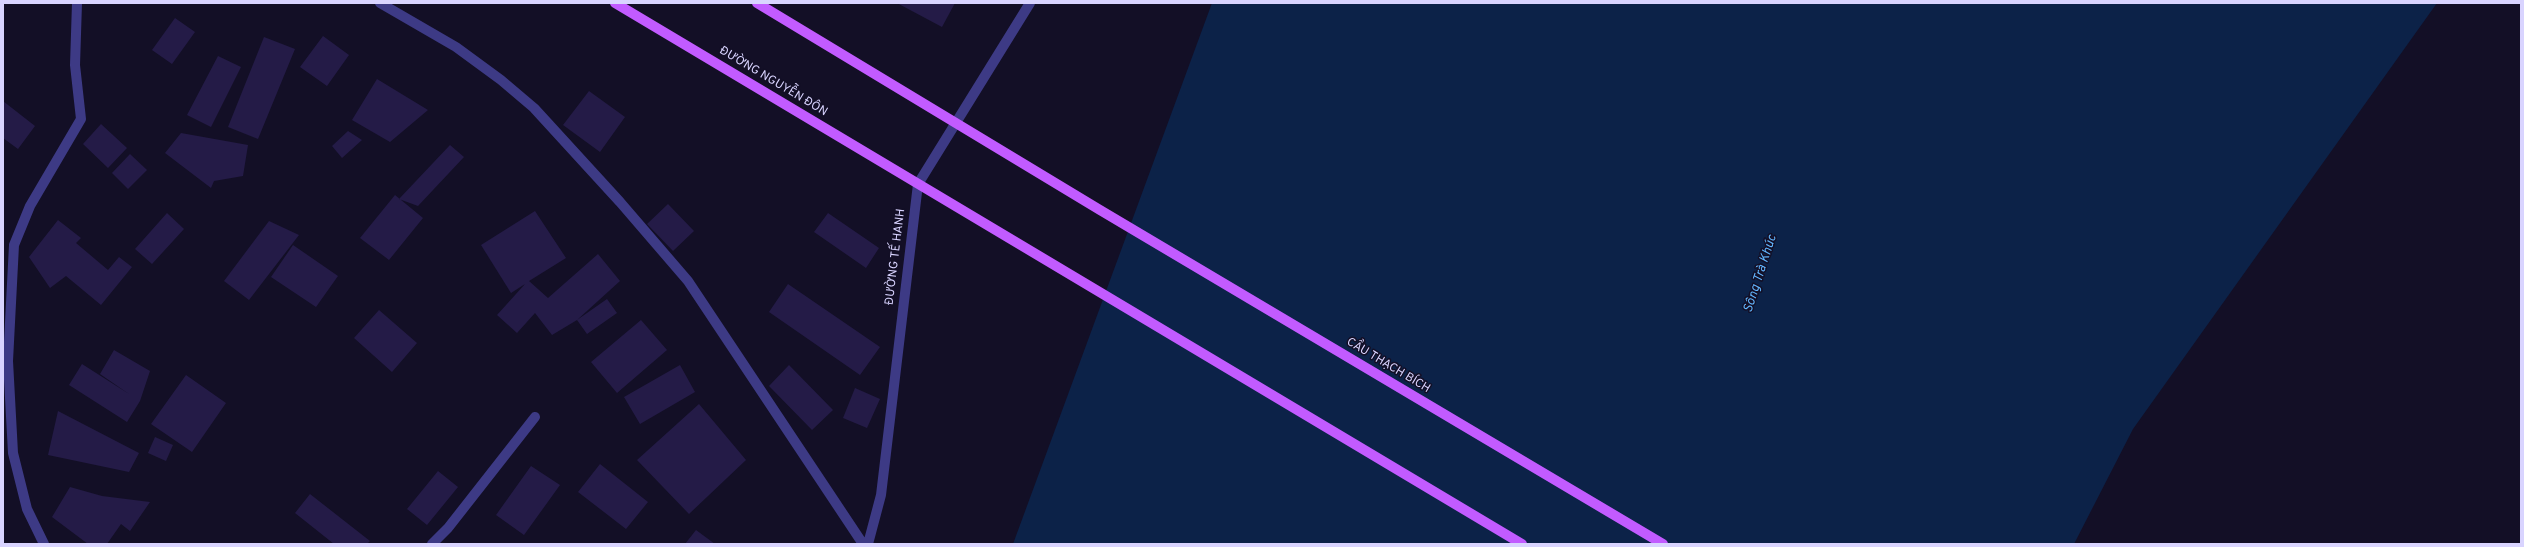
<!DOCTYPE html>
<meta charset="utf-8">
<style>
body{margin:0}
#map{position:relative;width:2524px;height:547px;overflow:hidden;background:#130f26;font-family:Overpass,sans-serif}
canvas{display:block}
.frame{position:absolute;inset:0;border:4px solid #d9d4ff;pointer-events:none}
</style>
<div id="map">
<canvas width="2524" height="547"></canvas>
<div class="frame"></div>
</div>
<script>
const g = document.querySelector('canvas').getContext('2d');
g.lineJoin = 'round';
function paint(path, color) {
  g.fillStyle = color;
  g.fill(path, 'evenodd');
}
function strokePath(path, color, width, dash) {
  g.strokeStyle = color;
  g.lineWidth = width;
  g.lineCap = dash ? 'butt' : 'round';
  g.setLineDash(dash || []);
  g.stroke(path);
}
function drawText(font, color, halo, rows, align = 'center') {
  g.font = font + ' Overpass,sans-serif';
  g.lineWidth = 3;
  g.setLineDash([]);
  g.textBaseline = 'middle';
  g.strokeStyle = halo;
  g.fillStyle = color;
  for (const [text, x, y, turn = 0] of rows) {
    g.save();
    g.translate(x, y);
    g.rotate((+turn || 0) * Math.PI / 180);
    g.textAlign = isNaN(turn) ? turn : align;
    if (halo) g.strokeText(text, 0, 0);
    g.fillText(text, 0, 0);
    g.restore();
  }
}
const water = new Path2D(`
 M1212 3H2437L2133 429 2074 544H1013Z`);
const building = new Path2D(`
 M897 3H955L942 27Z
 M175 18 195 32 172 64 152 50Z
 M323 36 349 55 327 86 300 67Z
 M264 37 295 49 258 139 228 127Z
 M218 56 241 67 211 127 187 115Z
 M377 79 428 110 390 142 352 120Z
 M589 91 625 117 600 152 563 125Z
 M3 101 35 126 18 149 3 138Z
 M101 124 127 148 108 168 83 144Z
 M348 131 362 140 342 158 332 146Z
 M181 133 248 145 243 176 214 181 211 188 165 153Z
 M450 145 464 157 418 206 399 199Z
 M130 154 147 170 128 189 112 173Z
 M395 195 423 218 389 260 360 238Z
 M668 204 694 231 673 251 647 224Z
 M535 211 566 258 529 281 548 298 598 254 620 281 577 320 607 299 617 313 587 334 577 320 552 335 535 313 517 333 497 315 525 284 511 293 481 245Z
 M167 213 184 229 152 264 135 249Z
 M828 213 879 248 866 268 814 232Z
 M58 220 81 238 76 243 108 270 119 257 132 267 101 305 66 276 50 288 29 257Z
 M269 221 299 235 249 300 224 281Z
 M293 245 338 276 316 307 271 277Z
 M788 284 880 347 860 375 769 312Z
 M379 310 417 343 392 372 354 338Z
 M641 320 667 350 617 393 591 362Z
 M114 350 150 371 140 401 127 422 69 385 82 364 129 394 100 374Z
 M680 365 695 392 640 424 624 397Z
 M789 365 833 410 812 430 769 386Z
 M186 375 226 403 192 452 151 424Z
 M855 388 880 399 867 428 843 418Z
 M699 404 746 460 689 514 637 460Z
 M58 411 139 453 129 472 48 455Z
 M155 437 173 445 166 461 148 453Z
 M600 464 648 502 626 529 578 492Z
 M531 466 560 485 524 535 496 515Z
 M438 471 458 487 427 525 407 509Z
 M70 487 102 496 150 502 130 531 121 524 107 544H88L52 517Z
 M310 494 370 541 367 544H334L295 513Z
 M696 530 715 544H685Z`);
const minor = new Path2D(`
 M380 3 456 47 501 80 534 108 620 202 688 281 863 544
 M44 544 27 509 13 453 8 361 14 245 30 206 81 119 75 65 77 3
 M432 544 448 528 535 417
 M868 544 881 495 918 184 1030 3`);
const major = new Path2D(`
 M615 3 1522 544
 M757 3 1100 210 1663 544`);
const streetNames = [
 ["ĐƯỜNG NGUYỄN ĐÔN",773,82,31],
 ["ĐƯỜNG TẾ HANH",896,257,-83],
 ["CẦU THẠCH BÍCH",1388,366,31]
];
const waterNames = [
 ["Sông Trà Khúc",1761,274,-72]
];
paint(water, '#0c2248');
paint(building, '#241b47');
strokePath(minor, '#3d3a85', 10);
strokePath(major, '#c25bff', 10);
drawText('12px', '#d9d4ff', '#130f26', streetNames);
drawText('italic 13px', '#62b6ff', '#130f26', waterNames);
</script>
